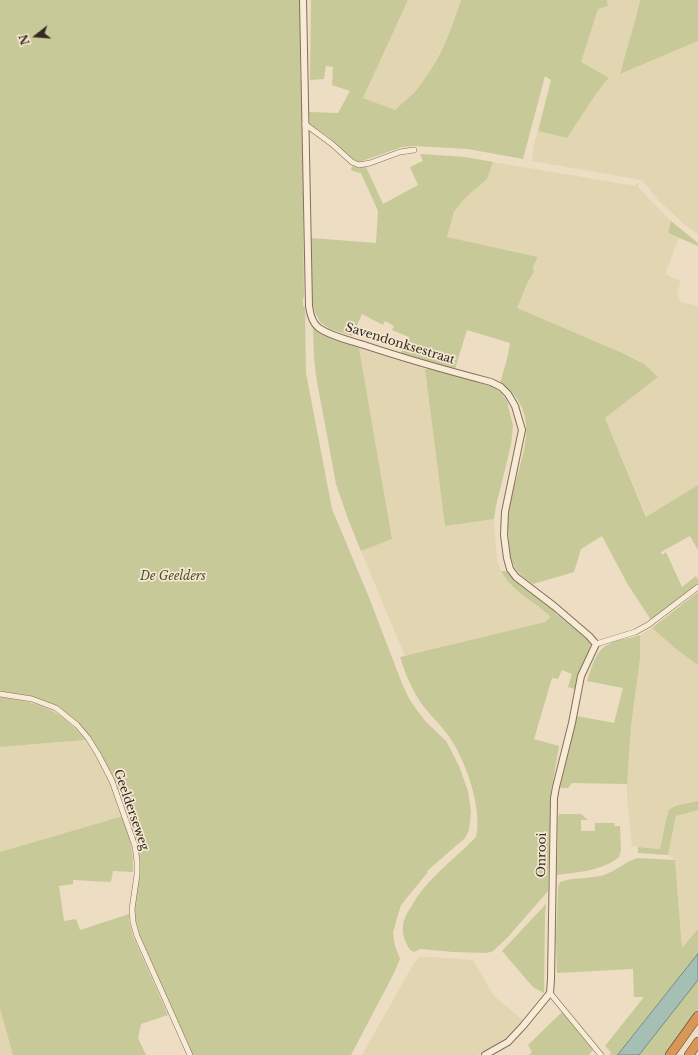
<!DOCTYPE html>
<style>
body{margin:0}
#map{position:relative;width:698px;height:1055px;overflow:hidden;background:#ecddc3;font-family:"Libre Baskerville",serif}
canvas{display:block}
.north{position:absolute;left:16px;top:16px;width:40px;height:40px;-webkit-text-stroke:3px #f4e7d2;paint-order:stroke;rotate:253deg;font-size:11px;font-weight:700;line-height:16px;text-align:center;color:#36281e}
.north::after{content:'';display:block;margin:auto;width:14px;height:18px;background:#36281e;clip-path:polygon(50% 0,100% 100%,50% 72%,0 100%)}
</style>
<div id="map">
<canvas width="698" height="1055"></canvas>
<div class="north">N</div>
</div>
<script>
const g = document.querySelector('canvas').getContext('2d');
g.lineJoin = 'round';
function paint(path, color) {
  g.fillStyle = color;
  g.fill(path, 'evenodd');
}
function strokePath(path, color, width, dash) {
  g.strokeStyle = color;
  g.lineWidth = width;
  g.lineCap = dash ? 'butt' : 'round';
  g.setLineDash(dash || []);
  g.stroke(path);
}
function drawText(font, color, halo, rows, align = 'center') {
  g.font = font + ' "Libre Baskerville",serif';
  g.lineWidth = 3.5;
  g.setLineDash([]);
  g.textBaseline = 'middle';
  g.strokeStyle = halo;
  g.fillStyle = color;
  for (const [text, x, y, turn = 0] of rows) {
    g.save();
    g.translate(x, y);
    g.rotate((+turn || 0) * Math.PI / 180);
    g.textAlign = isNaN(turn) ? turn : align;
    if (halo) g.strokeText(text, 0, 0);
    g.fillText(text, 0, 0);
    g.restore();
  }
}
const farmland = new Path2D(`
 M408 0H461L455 18 444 44 430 71 422 83 396 111 363 98Z
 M607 0H640L621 74 698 41V234L684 224 659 201 642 180 532 161 534 145 538 131 567 138 594 97 608 79 606 76 581 62 598 8 608 6Z
 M493 162 635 186 639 182 638 187 652 202 671 221 668 233 679 238 665 274 681 281 677 293 678 297 680 301 684 303 698 306V485L647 517 605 418 657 377 638 360 627 355 516 308 533 273V267L538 257 447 237 454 213 465 198 487 179Z
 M359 348 425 369 445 525 494 519 496 551 497 560 502 574 507 580 513 587 552 616 545 622 405 656 361 551 392 539Z
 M652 628 676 649 698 665V801L675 806 666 820 660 849 632 846 627 796V776L631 726 640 659V635Z
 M85 740 99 760 111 785 123 816 0 852V747Z
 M698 810V929L682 949 675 860 668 855 676 816Z
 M420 957H433L473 960 494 996 524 1021 513 1035 477 1055H362L414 963Z
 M0 1009 5 1027 13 1055H0Z`);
const green = new Path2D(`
 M0 0H301L300 79 302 80 304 297 303 298V306L305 307 306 373 332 509 368 595 403 686C408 698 415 709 424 719H423L446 741 459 766 468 791 471 812 469 830 465 838 427 871 428 872 401 905 397 918 393 933 395 946 400 959 393 975 351 1055H192L139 936 135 922 134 909 139 862 113 780 90 737 60 708 0 692Z
 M311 0H408L363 98 395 110C405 101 416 92 423 81 441 57 452 28 461 0H607L608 6 598 9 581 62 606 76 609 78 606 81 594 97 567 138 538 131 551 80 545 76 523 159 468 149 414 146 402 147 359 162 353 160 329 137 310 124 309 112 338 113 350 91 332 85 333 67 326 66 324 79 310 80Z
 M640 0H698V41L620 74 636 17Z
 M420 154 465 157 493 162 487 179 465 198 454 212 447 237 538 257 533 267 534 272 533 273 527 284 517 308 627 355 644 364 658 377 605 418 646 517 698 485V550L690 536 661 552 662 555 666 552 682 587 696 576 698 580V583L651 620 627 583 602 536 581 549 574 572 533 584C527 580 521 576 517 570 510 562 509 551 509 541 508 530 507 519 509 508 517 465 548 414 500 383L507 359 510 343 467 330 455 369 401 353 409 337 392 330 394 326 385 321 383 325 362 314 352 336 330 329 324 325 320 322 314 310 312 299 311 238 376 243 378 211 361 173 356 172 351 170 352 166 358 167H366L383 204 418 185 410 167 423 161Z
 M671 221 698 243V246L668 233Z
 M313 327C326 339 342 342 359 348L392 539 361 551 348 519 336 484 316 376 314 357Z
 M425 369H432L494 387 501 393 507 401 513 426 511 445 496 506 494 519 445 526Z
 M501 571H505L513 576 554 609 555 613 592 643 581 668 575 689 568 687 572 674 562 670 558 679 552 678 534 739 559 746 551 792 548 891 508 937 493 951 487 953 453 952 420 949 414 952 410 950C406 943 402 936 403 927 403 920 407 913 411 907 427 878 454 860 476 837 483 809 465 758 448 735 438 721 424 710 416 695 409 683 404 670 400 657L545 622 551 617C536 602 511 591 501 571Z
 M698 592V665L676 649 652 628Z
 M640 635V659L631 726 627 784 572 783 568 788H560L577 716 614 723 623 688 587 681C594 661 596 647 618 640 626 639 633 637 640 635Z
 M0 697C38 702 61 709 85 740L0 747Z
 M698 801V810L676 816 668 855 638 853V847L660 849 666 820 669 810 675 806Z
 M559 814H581L588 820H581V831H595V823H615L614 826H620L621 850 619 857C602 871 578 872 557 875L558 818Z
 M123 816C129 834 134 852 133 872L113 871 111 882 73 880V884L59 886 64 921 76 919 80 930 129 914V921L133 936 168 1015 141 1024 138 1038 146 1055H13L0 1009V852Z
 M638 858 675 860 682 948 698 929V954L618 1055H610L611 1052 605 1046 644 997H634L633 969 557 973 556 939 558 887 560 882C573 877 590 879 604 875 616 871 626 861 638 858Z
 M546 904 545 915 544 993 533 987 502 951Z
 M698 980V1009L665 1055H639Z
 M562 1012 595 1047 589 1055H529L532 1052 528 1045Z`);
const water = new Path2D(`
 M698 954V980L646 1046 639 1055H618Z`);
const minor = new Path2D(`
 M305 124 332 144 352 162 359 165 370 163 400 152 414 150
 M596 644 635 632 648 625 698 587
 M0 694 32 699 56 708 77 725 88 738 98 754 112 781 135 846 137 861V875L132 909 133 922 137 936 190 1055
 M550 993 601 1055`);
const tertiary = new Path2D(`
 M303 0 309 306C310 314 312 323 319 328 332 337 349 340 364 345 406 359 449 371 491 382L501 387 508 394 515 406 522 430 505 512 504 535 507 558 510 569 516 577 554 606 589 636 596 644 581 676 572 723 556 787 554 798 551 979 550 993 523 1026 508 1042 485 1055`);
const motorway = new Path2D(`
 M670 1055 698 1016
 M689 1055 698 1042`);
const streetNames = [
 ["Savendonksestraat",400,344,17],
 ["Geelderseweg",131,810,71],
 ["Onrooi",542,855,-89]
];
const parkNames = [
 ["De Geelders",173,577]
];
paint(farmland, '#e1d6b1');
paint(green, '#c7c998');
paint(water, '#a5bfb5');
strokePath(water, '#6c8c82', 1);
strokePath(minor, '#856e5b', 6);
strokePath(tertiary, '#856e5b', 8);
strokePath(motorway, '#533d2f', 10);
strokePath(minor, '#f7ebd6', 5);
strokePath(tertiary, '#f7ebd6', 6);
strokePath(motorway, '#d89657', 9);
drawText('12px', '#36281e', '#f4e7d2', streetNames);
drawText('italic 12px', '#495126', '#f4e7d2', parkNames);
</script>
